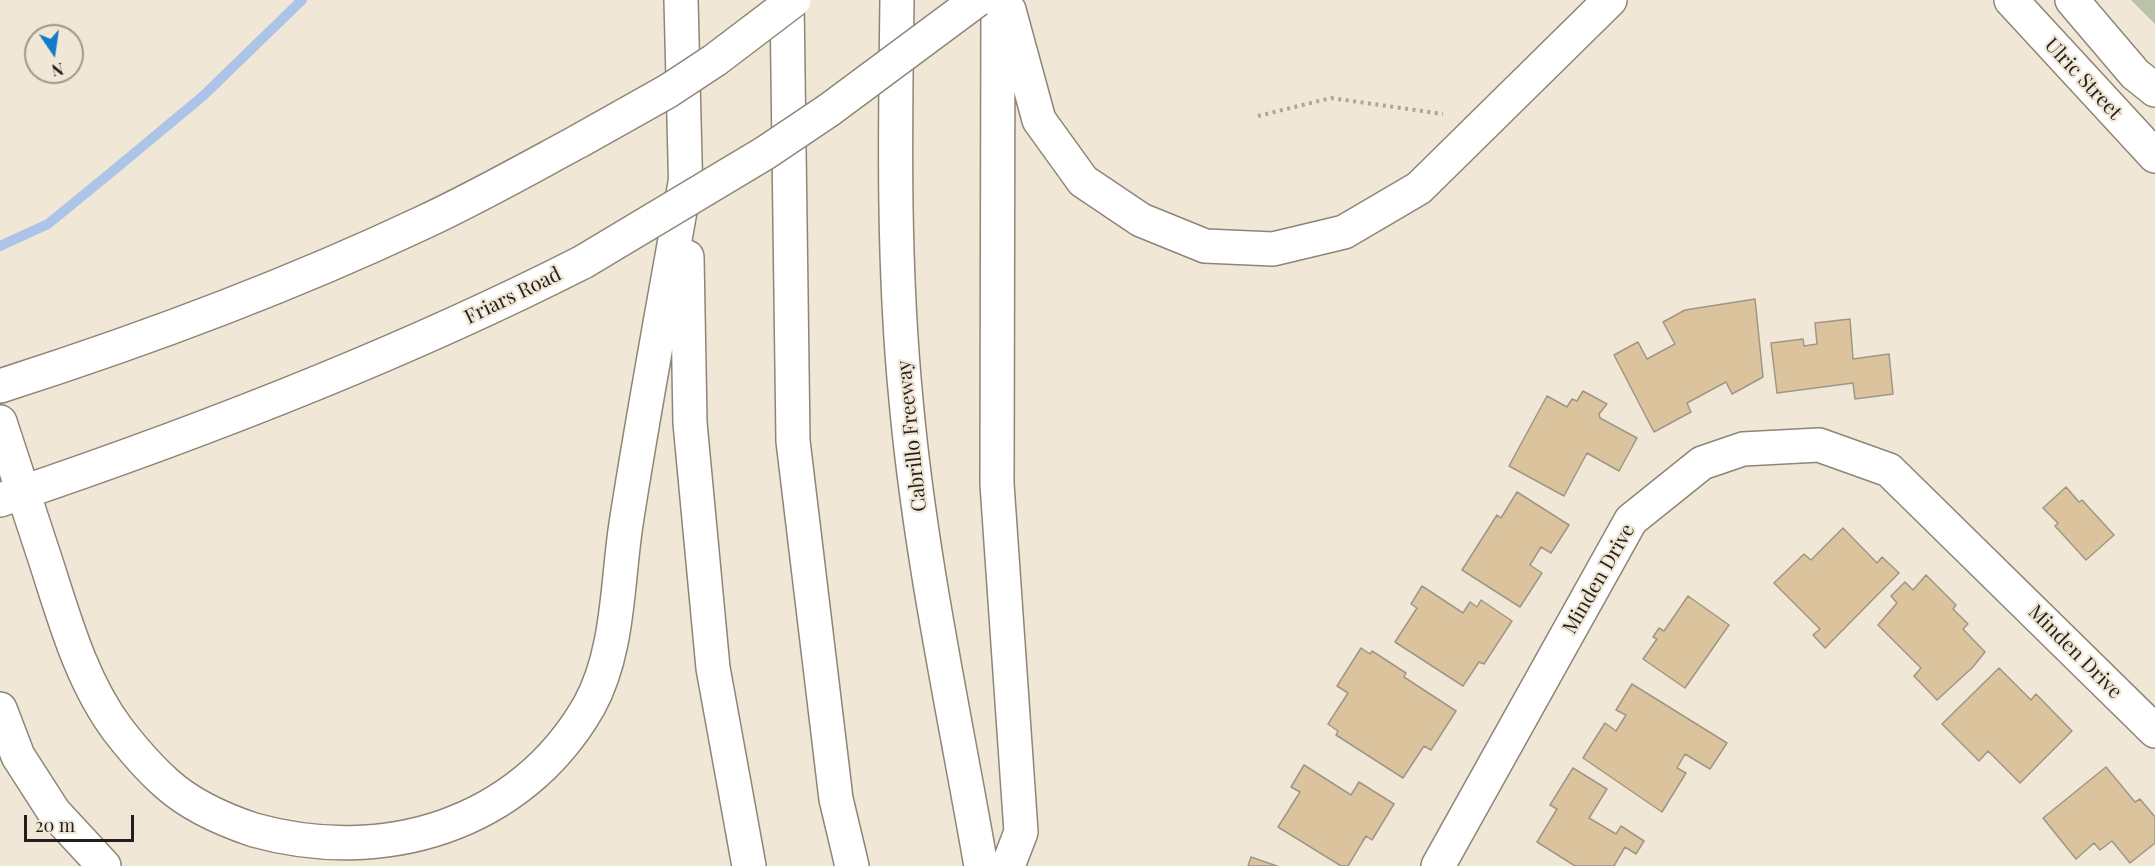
<!DOCTYPE html>
<style>
body{margin:0}
#map{position:relative;width:2155px;height:866px;overflow:hidden;background:#f1e7d7;font-family:"Playfair Display",serif}
canvas{display:block}
.north{position:absolute;left:24px;top:24px;width:60px;height:60px;box-sizing:border-box;background:#f1e7d7;border:2px solid #9f978b;border-radius:50%;rotate:167deg;font-size:16px;font-weight:700;line-height:24px;text-align:center;color:#231f1a}
.north::after{content:'';display:block;margin:auto;width:21px;height:27px;background:#157bc6;clip-path:polygon(50% 0,100% 100%,50% 72%,0 100%)}
.scale{position:absolute;left:24px;top:815px;width:110px;height:27px;box-sizing:border-box;border:3px solid #231f1a;border-top:0;padding-left:8px;font-size:18px;line-height:21px;white-space:nowrap;color:#231f1a;-webkit-text-stroke:4px #f1e7d7;paint-order:stroke}
</style>
<div id="map">
<canvas width="2155" height="866"></canvas>
<div class="north">N</div>
<div class="scale">20 m</div>
</div>
<script>
const g = document.querySelector('canvas').getContext('2d');
g.lineJoin = 'round';
function paint(path, color) {
  g.fillStyle = color;
  g.fill(path, 'evenodd');
}
function strokePath(path, color, width, dash) {
  g.strokeStyle = color;
  g.lineWidth = width;
  g.lineCap = dash ? 'butt' : 'round';
  g.setLineDash(dash || []);
  g.stroke(path);
}
function drawText(font, color, halo, rows, align = 'center') {
  g.font = font + ' "Playfair Display",serif';
  g.lineWidth = 4.5;
  g.setLineDash([]);
  g.textBaseline = 'middle';
  g.strokeStyle = halo;
  g.fillStyle = color;
  for (const [text, x, y, turn = 0] of rows) {
    g.save();
    g.translate(x, y);
    g.rotate((+turn || 0) * Math.PI / 180);
    g.textAlign = isNaN(turn) ? turn : align;
    if (halo) g.strokeText(text, 0, 0);
    g.fillText(text, 0, 0);
    g.restore();
  }
}
const green = new Path2D(`
 M2131 0H2155V24Z`);
const stream = new Path2D(`
 M0 246 48 224 114 170 203 96 302 0`);
const building = new Path2D(`
 M1755 299 1763 377 1732 394 1726 382 1687 403 1691 412 1654 432 1614 355 1638 342 1647 359 1675 344 1663 322 1685 310Z
 M1850 319 1853 359 1889 354 1893 394 1855 399 1853 383 1777 393 1771 343 1803 339 1804 346 1817 344 1815 323Z
 M1583 391 1607 404 1599 414 1600 418 1637 438 1619 471 1587 453 1564 496 1509 466 1547 396 1567 407 1572 399 1577 401Z
 M2066 487 2079 502 2082 500 2114 535 2086 560 2055 526 2058 523 2043 508Z
 M1517 492 1569 525 1551 553 1541 547 1530 565 1542 573 1520 607 1462 570 1497 515 1501 518Z
 M1843 528 1877 563 1882 557 1899 573 1825 648 1813 635 1820 629 1774 583 1804 554 1811 560Z
 M1926 575 1956 605 1953 609 1968 624 1963 629 1985 652 1972 668 1937 700 1914 676 1921 668 1878 625 1897 603 1891 596 1905 582 1913 590Z
 M1422 586 1463 613 1470 602 1477 607 1481 600 1512 621 1484 664 1479 662 1463 686 1395 642 1417 608 1411 604Z
 M1688 596 1729 625 1685 688 1643 659 1657 639 1653 637 1659 628 1664 631Z
 M1361 648 1370 654 1372 651 1406 673 1404 677 1456 711 1431 750 1424 746 1403 778 1336 735 1338 731 1328 724 1348 693 1337 686Z
 M1999 668 2031 700 2036 694 2072 731 2020 783 1988 751 1979 761 1942 724Z
 M1632 684 1727 743 1710 769 1685 754 1677 768 1686 773 1662 812 1583 758 1605 723 1616 731 1626 715 1616 710Z
 M1304 765 1351 795 1359 782 1394 804 1372 840 1366 836 1348 866H1341L1278 827 1300 792 1291 787Z
 M2106 767 2135 802 2140 799 2155 817V843L2130 863 2112 841 2100 850 2094 843 2076 859 2043 818Z
 M1573 768 1607 789 1589 818 1616 834 1621 826 1644 841 1636 854 1625 847 1614 866H1575L1537 842 1557 809 1550 805Z
 M1251 857 1277 866H1248Z`);
const path = new Path2D(`
 M1258 116 1331 98 1443 114`);
const minor = new Path2D(`
 M1438 866 1631 520 1702 463 1743 449 1819 445 1889 470 2155 731`);
const major = new Path2D(`
 M2011 0 2155 156
 M2072 0 2135 74 2155 90`);
const highway = new Path2D(`
 M681 0 686 199
 M787 0 793 441 836 799 852 866
 M897 0C895 133 893 267 906 400 920 556 954 711 981 866
 M998 0 997 484 1021 832 1008 866
 M1009 10 1039 120 1083 181 1141 220 1205 246 1273 249 1344 232 1419 188 1610 0
 M687 257 690 423 713 668 749 866
 M0 386C144 340 286 287 422 223 476 198 527 169 579 141
 M0 422C16 470 31 517 47 565 65 621 82 682 118 730 132 748 149 768 166 783 190 805 224 820 254 830 383 866 520 826 589 706 619 652 617 583 626 524 644 408 666 292 686 177
 M0 500C199 433 396 357 583 262
 M0 709 18 756 54 812 104 866`);
const highwayBridge = new Path2D(`
 M579 141 668 91 715 60 794 0
 M583 262 765 153 829 110 977 0`);
const streetNames = [
 ["Ulric Street",2083,79,47],
 ["Friars Road",513,296,-26],
 ["Cabrillo Freeway",912,436,-96],
 ["Minden Drive",1599,579,-60],
 ["Minden Drive",2075,652,45]
];
paint(green, '#bbc3a7');
strokePath(stream, '#abc4e7', 10);
paint(building, '#dbc39d');
strokePath(building, '#a09687', 1.5);
strokePath(minor, '#8e8577', 36);
strokePath(major, '#8e8577', 36);
strokePath(highway, '#8e8577', 36);
strokePath(path, '#ada599', 4, [3, 4.5]);
strokePath(minor, '#fff', 33);
strokePath(major, '#fff', 33);
strokePath(highway, '#fff', 33);
strokePath(highwayBridge, '#8e8577', 36, []);
strokePath(highwayBridge, '#fff', 33);
drawText('20px', '#231f1a', '#f1e7d7', streetNames);
</script>
